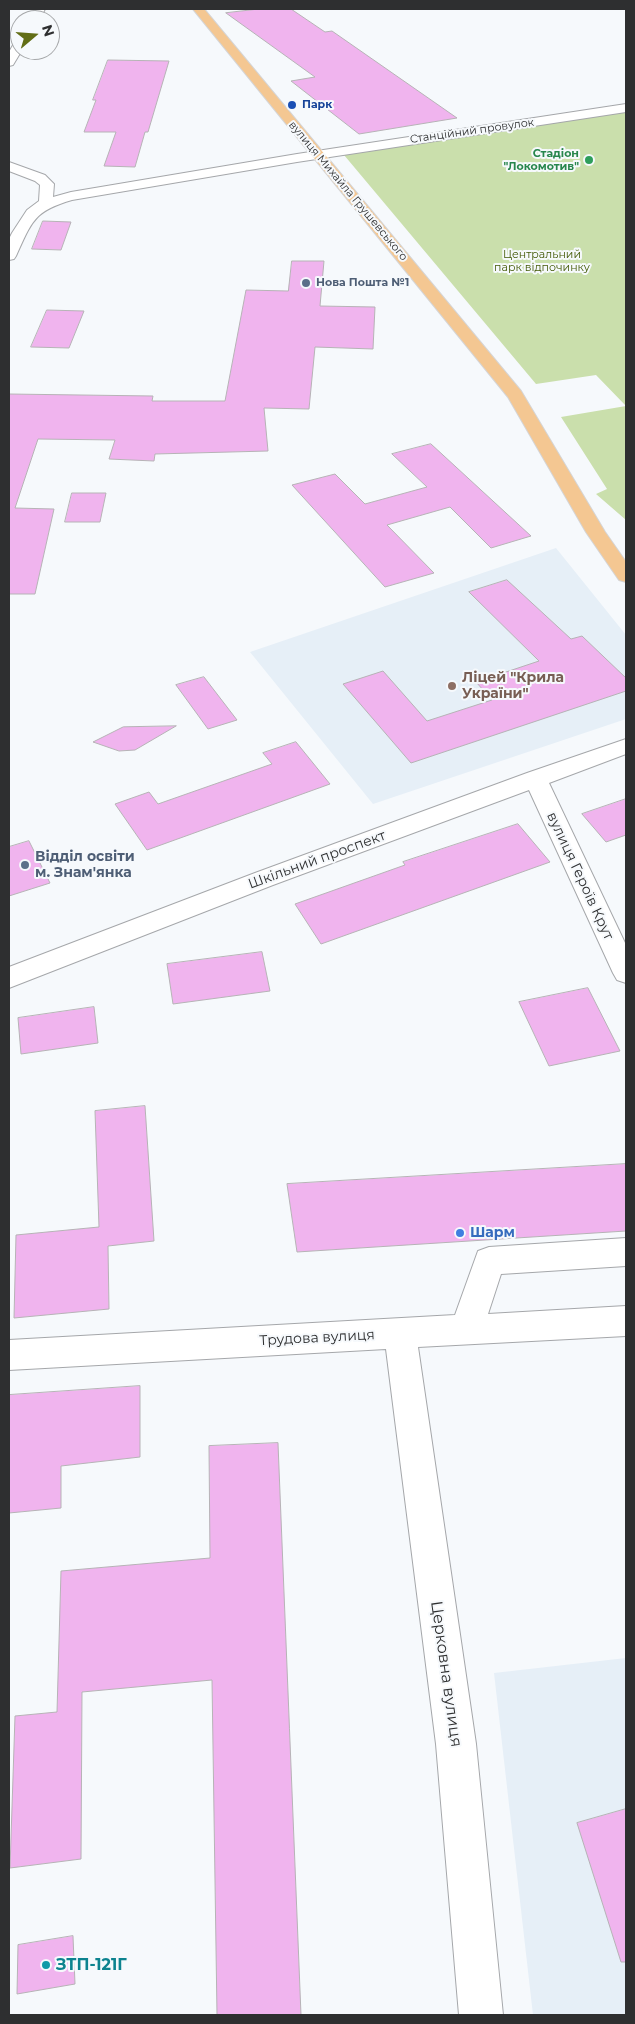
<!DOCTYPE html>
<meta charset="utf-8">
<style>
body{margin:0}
#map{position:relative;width:635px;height:2024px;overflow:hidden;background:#f6f9fc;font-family:Montserrat,sans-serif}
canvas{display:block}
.frame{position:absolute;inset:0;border:10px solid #2e2f30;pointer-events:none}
.north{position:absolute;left:10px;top:10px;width:50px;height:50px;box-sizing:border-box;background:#f6f9fc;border:1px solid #a6a8aa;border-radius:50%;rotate:72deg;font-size:14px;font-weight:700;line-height:20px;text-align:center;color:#2e2f30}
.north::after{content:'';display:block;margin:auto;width:18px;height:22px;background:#626e16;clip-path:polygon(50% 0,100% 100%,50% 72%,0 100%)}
</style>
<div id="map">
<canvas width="635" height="2024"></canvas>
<div class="frame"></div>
<div class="north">N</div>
</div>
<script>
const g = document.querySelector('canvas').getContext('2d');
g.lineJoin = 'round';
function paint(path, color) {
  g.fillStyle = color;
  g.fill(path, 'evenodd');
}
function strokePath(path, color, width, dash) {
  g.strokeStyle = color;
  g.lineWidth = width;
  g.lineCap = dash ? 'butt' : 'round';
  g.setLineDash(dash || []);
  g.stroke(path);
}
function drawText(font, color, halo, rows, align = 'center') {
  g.font = font + ' Montserrat,sans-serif';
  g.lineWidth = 4;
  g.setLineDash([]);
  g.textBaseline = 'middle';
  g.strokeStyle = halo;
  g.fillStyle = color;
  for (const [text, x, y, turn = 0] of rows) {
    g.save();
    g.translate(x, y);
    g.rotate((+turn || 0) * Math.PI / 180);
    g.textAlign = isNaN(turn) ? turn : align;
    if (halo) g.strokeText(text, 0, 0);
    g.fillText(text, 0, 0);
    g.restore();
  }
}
const built = new Path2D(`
 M556 548 626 635V719L373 804 250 652Z
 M626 1658V2015H533L494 1673Z`);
const green = new Path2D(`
 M626 112V520L596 494 607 489 561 417 626 406 596 375 536 384 344 155Z`);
const building = new Path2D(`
 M259 9H291L325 32 332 31 457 118 359 134 291 81 315 77 226 13Z
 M108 60 169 61 148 132H145L135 167 104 166 116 132H84L96 100H93Z
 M43 221 71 222 61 250 32 249Z
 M292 261H324L320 306 375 307 373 349 315 347 309 409 264 408 268 451 155 454 154 461 109 459 115 440 38 439 15 508 54 509 35 594H9V394L153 396 152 401H225L246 290 288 291Z
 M47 310 84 311 69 348 31 347Z
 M431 444 531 536 491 548 450 507 387 525 434 573 385 587 292 485 335 474 365 504 427 487 392 454Z
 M72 493H106L100 522H65Z
 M507 580 571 639 582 636 626 678V691L411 763 343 684 383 671 427 721 492 700 476 682 539 661 469 592Z
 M204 677 237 720 208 729 176 685Z
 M176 726 135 750 119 751 93 742 123 727Z
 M296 742 330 784 147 850 115 804 149 792 158 804 272 764 263 753Z
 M626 799V835L606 842 582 814Z
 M518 824 550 862 321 944 295 904 405 865 403 862Z
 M29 841 50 883 9 896V847Z
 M262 952 270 991 173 1004 167 964Z
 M588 988 620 1051 549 1066 519 1002Z
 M94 1007 98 1043 21 1054 18 1018Z
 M145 1106 154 1241 108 1246 109 1309 14 1318 16 1235 99 1227 95 1111Z
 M626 1164V1231L297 1252 287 1184Z
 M140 1386V1457L61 1466V1508L9 1513V1395Z
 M278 1443 301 2015H217L212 1680 82 1692 81 1859 10 1868 15 1716 57 1712 61 1571 210 1558 209 1446Z
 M626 1809V1962H621L577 1823Z
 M73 1936 75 1984 17 1994 18 1945Z`);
const minor = new Path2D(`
 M35 9H45L39 20H27Z
 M20 39V50H22L13 65 9 66V52L16 40Z
 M626 104V112L297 162 72 200C34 211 32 221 16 256L14 259 9 260V239L12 233 27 210 39 201 40 185 35 181 9 171V162L45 175 54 184 53 197 71 192 297 154Z
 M626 739V754L549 783 626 945V983L617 980 613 973 529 790 273 885 9 988V967L255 873 527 773Z
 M626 1238V1266L501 1274 488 1314 626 1306V1336L418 1347 476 1744 503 2015H459L436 1744 386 1349 9 1370V1340L455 1315 478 1251 489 1247Z`);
const major = new Path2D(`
 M193 9H204L521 391 605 532 626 562V582L619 580 586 532 508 397Z`);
const markers = [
 [292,105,5,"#1a4fb4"],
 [589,160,5,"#2e9e5b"],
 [306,283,5,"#5c6f8a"],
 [452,686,5,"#8d6e63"],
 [25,865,5,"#5c6f8a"],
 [460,1233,5,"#3f7fe0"],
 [46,1965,5,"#0f9aa8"]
];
const farTransitnames = [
 ["Парк",302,105]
];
const farStreetnames = [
 ["Станційний провулок",472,131,-8],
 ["вулиця Михайла Грушевського",348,191,50]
];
const farLeisurenames = [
 ["Стадіон",579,154],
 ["\"Локомотив\"",579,167]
];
const farParknames = [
 ["Центральний",542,255],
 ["парк відпочинку",542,268]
];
const farServicenames = [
 ["Нова Пошта №1",316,283]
];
const educationNames = [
 ["Ліцей \"Крила",462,678],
 ["України\"",462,694]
];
const serviceNames = [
 ["Відділ освіти",35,857],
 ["м. Знам'янка",35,873]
];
const streetNames = [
 ["Шкільний проспект",317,860,-20],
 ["вулиця Героїв Крут",580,876,65],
 ["Трудова вулиця",317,1338,-3]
];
const shopNames = [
 ["Шарм",470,1233]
];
const nearStreetnames = [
 ["Церковна вулиця",446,1674,82]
];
const nearCulturenames = [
 ["ЗТП-121Г",56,1965]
];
paint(built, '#e6eff7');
paint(green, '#cadfac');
paint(building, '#f0b4ee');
strokePath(building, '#b6b3b6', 1);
strokePath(minor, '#a5a7aa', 2);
strokePath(major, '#d5d5d6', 2);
paint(minor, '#fff');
paint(major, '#f4c792');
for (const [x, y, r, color] of markers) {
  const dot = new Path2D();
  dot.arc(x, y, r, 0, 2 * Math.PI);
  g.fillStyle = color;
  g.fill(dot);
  strokePath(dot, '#f6f9fc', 2);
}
drawText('bold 11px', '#164399', '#f6f9fc', farTransitnames, 'left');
drawText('11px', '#2e2f30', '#f6f9fc', farStreetnames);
drawText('bold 11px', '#27864d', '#f6f9fc', farLeisurenames, 'right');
drawText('11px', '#425905', '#f6f9fc', farParknames);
drawText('bold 11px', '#4e5e75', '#f6f9fc', farServicenames, 'left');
drawText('bold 14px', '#785e54', '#f6f9fc', educationNames, 'left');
drawText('bold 14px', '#4e5e75', '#f6f9fc', serviceNames, 'left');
drawText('14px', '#2e2f30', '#f6f9fc', streetNames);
drawText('bold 14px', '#366cbe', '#f6f9fc', shopNames, 'left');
drawText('16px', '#2e2f30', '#f6f9fc', nearStreetnames);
drawText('bold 16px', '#0d838f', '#f6f9fc', nearCulturenames, 'left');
</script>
